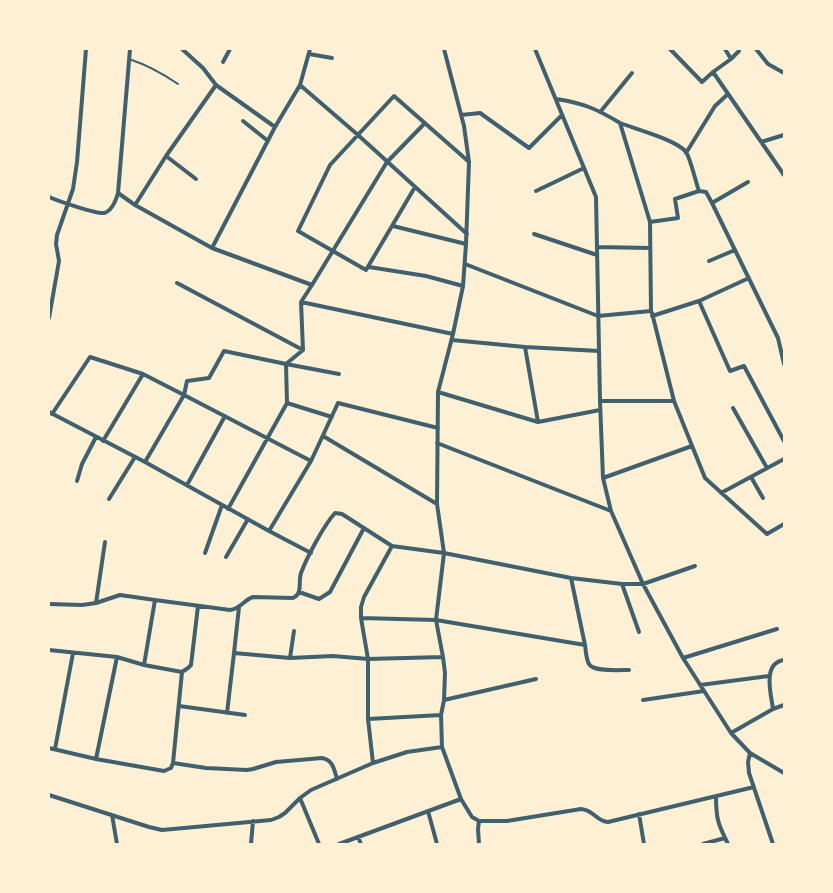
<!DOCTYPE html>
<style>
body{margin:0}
#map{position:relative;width:833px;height:893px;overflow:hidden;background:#fdf0d5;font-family:"PT Sans",sans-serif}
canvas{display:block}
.frame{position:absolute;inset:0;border:50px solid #fdf0d5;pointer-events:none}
</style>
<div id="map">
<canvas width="833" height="893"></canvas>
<div class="frame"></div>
</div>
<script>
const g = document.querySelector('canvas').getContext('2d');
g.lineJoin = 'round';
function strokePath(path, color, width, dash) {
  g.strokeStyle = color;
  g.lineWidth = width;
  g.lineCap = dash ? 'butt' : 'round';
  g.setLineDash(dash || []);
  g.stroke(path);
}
const service = new Path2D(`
 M129 59C147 65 162 73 178 84`);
const minor = new Path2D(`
 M182 49 203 68 216 85 275 127
 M444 49 464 126 469 162 466 244 463 286 453 334 438 392 437 504 444 553 436 620 443 657 445 673 444 700 441 715 442 747 461 799 472 817 479 821H507L581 809C594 810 596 821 608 822L754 787
 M535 49 596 197 600 401 603 478 611 511 643 584 683 658 731 733 750 753 784 773
 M670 49 702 82 713 72 731 59 725 49
 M756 49 768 64 784 73
 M309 54 332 58
 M731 59 739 51
 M223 62 230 49
 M713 72 784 175
 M300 85 358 135 467 234
 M601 111 632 73
 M461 115 480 113 529 148 562 115
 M243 121 268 141
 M620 123C635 129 677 140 686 152 690 157 696 183 699 191L675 199 678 218 650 222
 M761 142 784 135
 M686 153 715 106 728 94
 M166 156 196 179
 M415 187 366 270 298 231 330 165 394 96 468 161
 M536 191 584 168
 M699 191 706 192 712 203 778 338 784 364
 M118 193 135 205 212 248 312 285 301 302 453 334
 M49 197C58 201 96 214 104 213 112 211 116 200 118 193L130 49
 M712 203 748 182
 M135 205 166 156 216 85
 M393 226 466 244
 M534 234 597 255
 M597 247 650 248
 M212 248 275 127 300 85 310 49
 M709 261 735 250
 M465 264 598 316 651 311 650 222 620 123C597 109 583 103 556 99
 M369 267 426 276 463 286
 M177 283 303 350
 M312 285 387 162 425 123
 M699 301 749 278
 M301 302 303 350 286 364 339 374
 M652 316 699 301 730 371 744 366 784 441
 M49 318 59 261 56 244 57 235 73 189 77 162 86 49
 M452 340 525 347
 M438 392 538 422 525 347 599 351
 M600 401H674L652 313
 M674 401 705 478 767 534 784 524
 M733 408 767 468
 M49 412 145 462 269 531 311 461 338 403 438 428
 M52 414 90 357 143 374
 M538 422 600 410
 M323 436 437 504
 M103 441 143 374 184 395 187 381 209 378 224 351 286 364 287 403
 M437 443 611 511
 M145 462 184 395 311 461
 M751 477 763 498
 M603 478 692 446
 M77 481 82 464 96 437
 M187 485 225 416
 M721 493 784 459
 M109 499 135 457
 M228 509 287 403 332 417
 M269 531 311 553
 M205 553 222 505
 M226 557 248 519
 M622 584 639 632
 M299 592 319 599 330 592 364 528
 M96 603 105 542
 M49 604 82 605 96 603 120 595 155 600 230 610C240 609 244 600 253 597L293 598C303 594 298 582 301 573 307 557 324 525 335 513L342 514 392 546 444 553 571 578 622 584H643L695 566
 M239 607 234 653 290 658 333 656 368 659 443 657
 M361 618 436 620 585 645 571 578
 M585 645C586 651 586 659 589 664 593 672 620 670 629 670
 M49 650 117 657 144 665 182 672 188 668 191 665 198 606
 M290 658 294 631
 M683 658 777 629
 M144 665 155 600
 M700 685 769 676
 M444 700 536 679
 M643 700 704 691
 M179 706 245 715
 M773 709C771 694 762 663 784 660
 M227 713 234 653
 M368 719 441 715
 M731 733 773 709 784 705
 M49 748 96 759 117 657
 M55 749 73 653
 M750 753 748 762 749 773 773 844
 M96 759 164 771 171 768 173 763 182 672
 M173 763 206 768 247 770 253 769 276 762 322 758C333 760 334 769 337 779
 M373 763 407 752 442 747
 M49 795 149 827 162 830 173 829 271 820 279 817 285 813 300 798 311 790 373 763 368 719V659L361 618V607L364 597 392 546
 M716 796C716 819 718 824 728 844
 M300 798 319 844
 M428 811 437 844
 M639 814 644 844
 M112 815 117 844
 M479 821 478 829 479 844
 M358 837 361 844
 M251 844 253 821
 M339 844 461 799
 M703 844 725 838`);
strokePath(service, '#3f606c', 2);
strokePath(minor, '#3f606c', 4);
</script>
